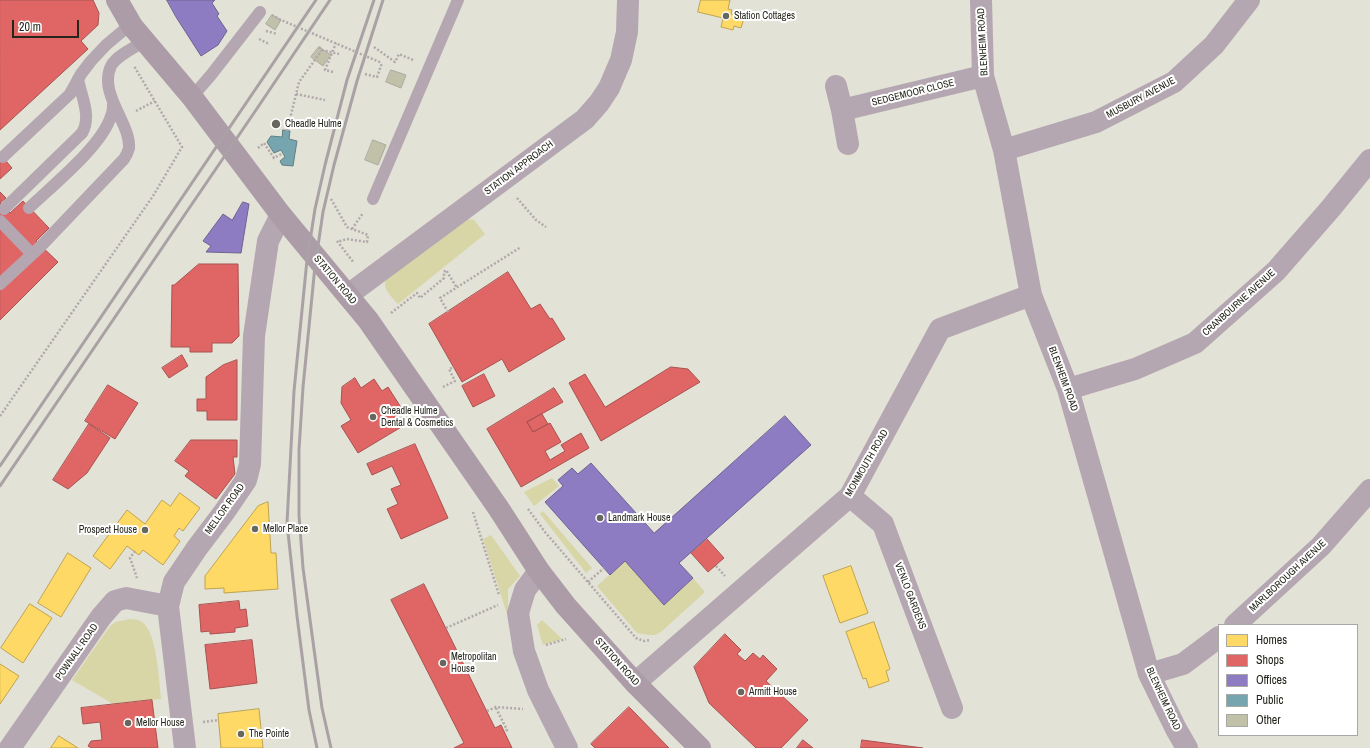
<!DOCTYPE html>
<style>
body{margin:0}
#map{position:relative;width:1370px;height:748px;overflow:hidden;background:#e2e2d6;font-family:"Archivo Narrow",sans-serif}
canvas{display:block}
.legend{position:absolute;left:1218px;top:624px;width:140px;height:112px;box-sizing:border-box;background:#fff;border:1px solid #a8a8a4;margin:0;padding:5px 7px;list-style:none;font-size:12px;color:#25251c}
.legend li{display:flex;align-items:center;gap:8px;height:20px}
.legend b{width:20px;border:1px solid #a8a8a4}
.scale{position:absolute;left:12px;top:20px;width:67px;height:18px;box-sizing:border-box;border:2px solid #25251c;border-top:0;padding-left:5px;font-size:12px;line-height:14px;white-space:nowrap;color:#25251c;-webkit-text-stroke:3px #fff;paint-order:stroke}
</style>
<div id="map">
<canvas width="1370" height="748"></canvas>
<ul class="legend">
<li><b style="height:11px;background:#ffd966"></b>Homes</li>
<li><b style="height:11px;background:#e06666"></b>Shops</li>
<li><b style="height:11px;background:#8e7cc3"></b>Offices</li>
<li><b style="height:11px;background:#76a5af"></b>Public</li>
<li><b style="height:11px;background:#c1c0a8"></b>Other</li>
</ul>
<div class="scale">20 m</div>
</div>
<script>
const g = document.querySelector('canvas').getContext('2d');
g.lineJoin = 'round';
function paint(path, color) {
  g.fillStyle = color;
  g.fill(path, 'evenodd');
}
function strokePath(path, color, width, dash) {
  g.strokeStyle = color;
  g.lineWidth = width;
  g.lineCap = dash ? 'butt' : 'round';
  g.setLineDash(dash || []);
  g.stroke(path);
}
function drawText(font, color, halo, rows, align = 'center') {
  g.font = font + ' "Archivo Narrow",sans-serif';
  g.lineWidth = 4;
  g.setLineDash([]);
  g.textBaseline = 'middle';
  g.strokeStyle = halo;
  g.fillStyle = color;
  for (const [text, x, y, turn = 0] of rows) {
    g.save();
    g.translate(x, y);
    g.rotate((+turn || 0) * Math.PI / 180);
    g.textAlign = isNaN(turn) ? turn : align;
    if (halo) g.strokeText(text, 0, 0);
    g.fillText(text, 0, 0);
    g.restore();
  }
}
const green = new Path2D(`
 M465 219 474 220 485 234 398 304C392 297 382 289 386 280Z
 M552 478 559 486 534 506 524 492Z
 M543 511 592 568 586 573 540 514Z
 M491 535 520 576 508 589V617L483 539Z
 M625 561 664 605 693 578 705 592 661 632 655 635H649L637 633 597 586Z
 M130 619C134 619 139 620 142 622 157 632 159 681 161 699L113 704 72 680 110 626 116 622Z
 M542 620 562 639 543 645 537 625Z`);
const homes = new Path2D(`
 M701 0H730L728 9 732 10 731 14 744 18 741 28 734 26 733 30 721 27 723 18 698 12Z
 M180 493 200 508 183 531 179 528 174 536 180 541 163 565 143 550 139 555 127 546 110 569 93 556 127 510 145 524 162 500 170 506Z
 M268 502 271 553H276L278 589 224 593V588L205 589V576L258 506Z
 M68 553 91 568 61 617 38 603Z
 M851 566 868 613 840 623 823 576Z
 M30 604 52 618 23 663 1 648Z
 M874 622 890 669 886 671 889 681 869 688 866 678 863 679 846 632Z
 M0 664 19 676 0 704Z
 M259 709 263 748H221L218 714Z
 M59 736 78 748H51Z`);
const shops = new Path2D(`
 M0 0H93L99 13 98 25 81 41 88 49 0 130Z
 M0 154 12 168 0 179Z
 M0 192 6 198 0 203 10 213 23 201 49 228 36 241 58 262 0 320Z
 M199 264H238L239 336 232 343H212V352H190V347H171L172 285H174Z
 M508 272 531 309 540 304 550 319 552 318 565 339 509 372 502 359 462 382 429 324Z
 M182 355 188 366 169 378 162 368Z
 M237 360V420H207V411H197V399H206V377L223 365Z
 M671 367 688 369 700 382 601 441 569 383 585 374 605 407Z
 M484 374 495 396 473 407 462 386Z
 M355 378 361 388 374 379 382 391 388 387 402 409 395 413 403 426 358 453 341 426 351 420 341 403 342 387Z
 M108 385 138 403 115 439 85 421Z
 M554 388 563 402 527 422 533 432 550 423 561 442 545 451 550 460 565 451 561 445 581 433 589 448 521 487 487 429Z
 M542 414 548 424 533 432 527 422Z
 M89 424 110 438 87 473 68 489 53 480Z
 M191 440H237V457H233L235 474 216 499 185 476 189 471 175 461Z
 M415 444 448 518 401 539 387 509 398 504 391 489 401 485 392 466 372 475 367 464Z
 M707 539 724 558 708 572 691 553Z
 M424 584 495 728 501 725 512 748H454L464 743 391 600Z
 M239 601 240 610 246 609 248 626 235 628V632L210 634V631L201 632 199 605Z
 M725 634 741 650 737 654 745 661 753 653 760 659 763 655 777 669 766 681 808 720 781 748H756L709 703 694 667Z
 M252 640 257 683 210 689 205 645Z
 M152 700 158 748H91L88 746 91 741 102 740 100 722 83 724 81 708Z
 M629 707 633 711 669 748H595L591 744Z
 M803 740 813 748H797Z
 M862 740 923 748H861Z`);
const offices = new Path2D(`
 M167 0H215L212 3 219 14 217 16 227 31 218 45 201 56 176 17Z
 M243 202 249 204 241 253 206 252 211 246 203 241 223 214 232 220Z
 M785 416 811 445 679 563 693 578 664 605 625 561 610 575 545 502 563 486 558 480 572 468 578 474 591 463 654 533Z`);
const public = new Path2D(`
 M283 130 290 131 289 139 297 141 293 166 282 165 280 161 285 157 281 150 274 153 267 142 271 136 282 137Z`);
const building = new Path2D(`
 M272 15 281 20 275 30 266 24Z
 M319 47 331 55 323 66 311 57Z
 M391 70 406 75 401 88 386 82Z
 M373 140 386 145 378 165 365 160Z`);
const path = new Path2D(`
 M266 31 277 34
 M259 39 269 44
 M319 47 322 50 339 54
 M374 47 395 62 399 54 413 60
 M333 72 325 70 336 43
 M365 74 377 77 382 63
 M296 94 325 100
 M136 111 155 101
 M287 131 299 82 322 50
 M258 148 264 143 274 158 283 153
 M517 198 536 220 546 227
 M331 199 347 227 368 235 367 242 347 239 337 242
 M352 229 363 213
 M337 241 354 263
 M448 312 440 298 521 247
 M391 313 417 293 420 298 444 278V272L446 270 457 288
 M443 387 455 381 449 369 454 367
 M0 416 153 196 182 147 134 66
 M528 509 545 532 636 638 644 641 650 640
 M473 512 499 595
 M135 551 130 558 137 578
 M716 566 725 576
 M588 582 604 568
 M446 628 498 605
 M546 645 566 639
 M496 708 507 730 504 731
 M487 711 496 707 523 709
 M203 722 218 720`);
const service = new Path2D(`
 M78 79C81 96 92 116 82 133
 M192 97 211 75 260 12
 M3 157 70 94 81 74 91 61 106 45 131 24
 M373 199 458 0
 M29 208C53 185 102 146 111 116 113 112 113 108 113 104
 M0 221 32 254
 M0 284 41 246 124 159C126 156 128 152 129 148 131 124 98 93 111 66 116 56 135 47 145 41`);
const minor = new Path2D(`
 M981 0 983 76 1004 150 1031 295 1068 389 1149 674 1176 729 1187 748
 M836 86 842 110 848 144
 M842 110 983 76
 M1004 150 1096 122 1174 82 1214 45 1249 0
 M348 295 585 119 599 103 609 88 621 60 627 32 628 0
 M1068 389 1135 369 1195 343 1276 271 1331 208 1370 160
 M850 496 883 524 952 708
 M539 571 525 590 518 613 524 651 538 690 567 748
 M1235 625 1321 546 1370 490
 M1149 674 1183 664 1219 637
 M635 683 850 496 940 329 1031 295
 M10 748 101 617 115 601 126 598 168 606
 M185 748 168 606 174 582 197 548 225 511 246 480 250 464 254 336 268 241 281 215`);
const primary = new Path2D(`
 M117 0 132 26 192 97 281 215 368 320 499 509 539 571 566 606 635 683 700 748`);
const rail = new Path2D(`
 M0 466 316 0
 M0 486 256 110 330 0
 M317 748 309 710 297 616 287 523 294 391 307 260 315 209 325 165 347 80 374 0
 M331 748 322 708 303 568 299 515V450L303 387 315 266 323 212 334 165 357 81 383 0`);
const pathBridge = new Path2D(`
 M272 15 281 20 382 63`);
const serviceBridge = new Path2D(`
 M4 209 82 133`);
const markers = [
 [726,16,4,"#67675d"],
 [276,124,5,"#67675d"],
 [373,417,4,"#67675d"],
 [600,518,4,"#67675d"],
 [255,529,4,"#67675d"],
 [145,530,4,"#67675d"],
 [443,663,4,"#67675d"],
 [741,692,4,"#67675d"],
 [128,723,4,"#67675d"],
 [241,734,4,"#67675d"]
];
const poiNames = [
 ["Station Cottages",734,16],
 ["Cheadle Hulme",285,124],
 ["Cheadle Hulme",381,411],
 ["Dental & Cosmetics",381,423],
 ["Landmark House",608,518],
 ["Mellor Place",263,529],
 ["Prospect House",137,530,"right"],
 ["Metropolitan",451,657],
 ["House",451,669],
 ["Armitt House",749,692],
 ["Mellor House",136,723],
 ["The Pointe",249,734]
];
const streetNames = [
 ["BLENHEIM ROAD",983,42,-93],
 ["SEDGEMOOR CLOSE",913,93,-14],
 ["MUSBURY AVENUE",1141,98,-28],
 ["STATION APPROACH",519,168,-37],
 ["STATION ROAD",335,280,50],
 ["CRANBOURNE AVENUE",1239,303,-42],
 ["BLENHEIM ROAD",1063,379,70],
 ["MONMOUTH ROAD",867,463,-60],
 ["MELLOR ROAD",225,509,-54],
 ["MARLBOROUGH AVENUE",1288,576,-43],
 ["VENLO GARDENS",910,596,69],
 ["POWNALL ROAD",77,652,-55],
 ["STATION ROAD",617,662,48],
 ["BLENHEIM ROAD",1163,699,65]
];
paint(green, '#d8d6a7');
paint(homes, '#ffd966');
strokePath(homes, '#bea350', 1);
paint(shops, '#e06666');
strokePath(shops, '#a85250', 1);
paint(offices, '#8e7cc3');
strokePath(offices, '#6e6291', 1);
paint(public, '#76a5af');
strokePath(public, '#5e7f83', 1);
paint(building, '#c1c0a8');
strokePath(building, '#aaaaa0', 1);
strokePath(path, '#b2a8ac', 2.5, [2, 2]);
strokePath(service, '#b5a7b1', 12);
strokePath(minor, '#b5a7b1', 22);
strokePath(primary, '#ac9ca8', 22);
strokePath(rail, '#aaa1a5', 3);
strokePath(pathBridge, '#b2a8ac', 2.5, [2, 2]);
strokePath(serviceBridge, '#b5a7b1', 12);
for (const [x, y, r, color] of markers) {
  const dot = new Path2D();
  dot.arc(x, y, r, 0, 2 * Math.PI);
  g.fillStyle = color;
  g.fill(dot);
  strokePath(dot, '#fff', 1.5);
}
drawText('10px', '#25251c', '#fff', poiNames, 'left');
drawText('10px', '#25251c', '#fff', streetNames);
</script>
